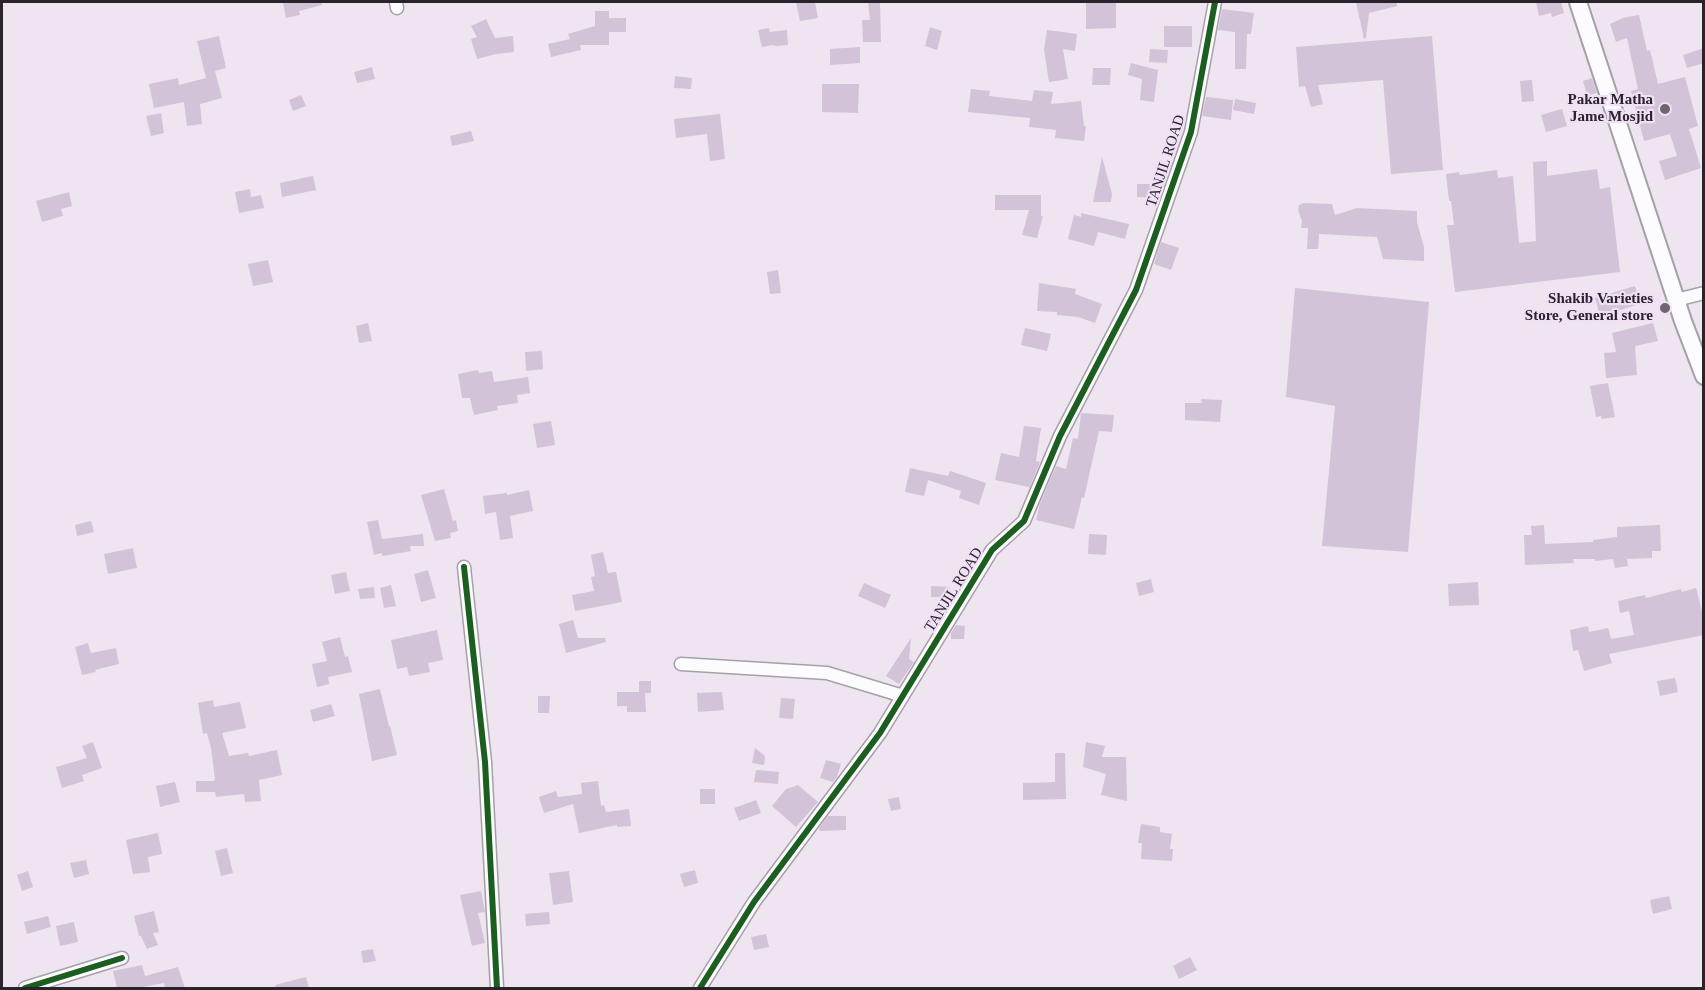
<!DOCTYPE html>
<style>
body{margin:0}
#map{position:relative;width:1705px;height:990px;overflow:hidden;background:#eee5f1;font-family:Georgia,serif}
canvas{display:block}
.frame{position:absolute;inset:0;border:3px solid #29232b;pointer-events:none}
</style>
<div id="map">
<canvas width="1705" height="990"></canvas>
<div class="frame"></div>
</div>
<script>
const g = document.querySelector('canvas').getContext('2d');
g.lineJoin = 'round';
function paint(path, color) {
  g.fillStyle = color;
  g.fill(path, 'evenodd');
}
function strokePath(path, color, width, dash) {
  g.strokeStyle = color;
  g.lineWidth = width;
  g.lineCap = dash ? 'butt' : 'round';
  g.setLineDash(dash || []);
  g.stroke(path);
}
function drawText(font, color, halo, rows, align = 'center') {
  g.font = font + ' Georgia,serif';
  g.lineWidth = 4.5;
  g.setLineDash([]);
  g.textBaseline = 'middle';
  g.strokeStyle = halo;
  g.fillStyle = color;
  for (const [text, x, y, turn = 0] of rows) {
    g.save();
    g.translate(x, y);
    g.rotate((+turn || 0) * Math.PI / 180);
    g.textAlign = isNaN(turn) ? turn : align;
    if (halo) g.strokeText(text, 0, 0);
    g.fillText(text, 0, 0);
    g.restore();
  }
}
const building = new Path2D(`
 M283 2H321L322 5 299 11 300 15 286 18Z
 M796 2H815L818 18 800 21Z
 M868 2H880L881 42H863L862 20H870Z
 M1086 2H1116V28L1086 29Z
 M1356 2H1397V6L1369 13 1366 38 1364 39Z
 M1536 2H1561L1564 13 1552 17 1551 13 1539 16Z
 M1222 9 1254 13 1251 34H1247L1246 69H1235V32L1218 30Z
 M595 11H609V18H626V32H609V45H580L581 50 551 57 548 44 570 39 568 34 595 26Z
 M1639 15 1647 51 1650 50 1658 84 1685 77 1698 126 1689 129 1701 168 1665 180 1659 161 1677 156 1670 134 1644 141 1631 91 1638 89 1627 38 1616 42 1610 24 1623 18Z
 M486 19 495 38 513 36 514 52 496 54 477 59 471 39 477 37 471 26Z
 M1164 26H1192V47H1164Z
 M930 27 942 31 937 50 925 46Z
 M769 28 770 32 787 30 788 45 775 46 774 45 762 47 758 30Z
 M1047 30 1077 34 1075 51 1063 49 1068 79 1049 82 1044 50Z
 M219 36 226 68 215 71 222 98 200 104 202 124 187 126 184 102 154 108 149 84 178 78 179 85 206 78 197 41Z
 M1432 36 1443 170 1391 174 1383 80 1318 85 1323 104 1311 107 1305 86 1299 87 1296 47Z
 M860 47V63L830 65V49Z
 M1704 48V63L1687 68 1683 55Z
 M1150 49 1168 50 1167 63 1149 62Z
 M1131 63 1158 70 1154 102 1140 100 1142 79 1128 75Z
 M372 67 375 79 357 83 354 72Z
 M1093 68H1111L1110 85H1092Z
 M675 76 692 78 691 89 674 88Z
 M1592 78 1597 93 1587 96 1583 81Z
 M1532 80 1534 101 1522 102 1520 81Z
 M822 84H859L858 113 822 112Z
 M971 89 990 91 989 96 1032 101 1034 90 1053 92 1051 104 1081 101 1084 126H1086L1084 141 1055 138 1056 130 1029 127 1030 118 968 112Z
 M301 95 306 106 293 111 289 100Z
 M1206 97 1233 100 1231 120 1202 116Z
 M1235 99 1256 103 1254 114 1233 110Z
 M1562 109 1567 126 1546 132 1541 115Z
 M161 113 164 133 151 136 146 116Z
 M720 114 725 159 710 161 707 134 676 138 674 119Z
 M471 131 474 141 452 146 450 136Z
 M1102 157 1112 194 1111 202H1093Z
 M1547 161V176L1597 169 1600 189 1610 187 1620 272 1455 292 1447 225H1454L1451 201H1449L1446 174 1459 172 1460 175 1497 170 1498 178 1513 176 1519 243 1536 241 1533 162Z
 M313 176 316 190 282 197 280 183Z
 M1137 184H1156V198L1137 197Z
 M250 189 251 197 261 195 264 208 239 213 235 192Z
 M69 192 72 206 61 209 63 216 42 222 36 201Z
 M995 195H1041V216H1043L1037 238 1022 235 1029 210H995Z
 M1304 203 1332 204 1335 215 1357 208 1417 211V222L1424 247V261L1383 259 1377 237 1319 234 1318 249H1307L1308 228H1301L1302 221 1298 210 1299 205Z
 M1081 213 1129 224 1125 239 1098 232 1094 246 1068 239 1074 215 1081 217Z
 M1161 242 1179 248 1171 270 1154 264Z
 M268 260 273 282 253 286 248 264Z
 M778 270 781 293 770 294 767 272Z
 M1039 283 1076 289 1075 294 1102 304 1095 323 1078 317 1057 315V312L1037 311Z
 M1635 286 1640 304 1600 316 1595 298Z
 M1295 288 1429 302 1408 552 1322 546 1335 406 1286 397Z
 M368 323 372 341 359 343 356 326Z
 M1653 323 1658 341 1635 346 1637 375 1606 378 1604 353 1616 352 1612 333Z
 M1025 328 1051 334 1047 351 1021 345Z
 M542 351 543 369 526 371 525 352Z
 M478 370 479 373 492 371 494 382 528 377 530 393 517 395 518 403 497 406 498 410 474 415 470 398H462L458 374Z
 M1608 383 1615 417 1602 419 1601 416 1596 417 1590 386Z
 M1201 399 1222 400 1220 422 1185 420V403H1202Z
 M1081 413 1114 415 1112 432 1099 431 1084 498 1082 497 1074 529 1036 520 1040 504 1056 466 1066 469 1073 438 1078 439Z
 M551 421 555 445 537 448 533 424Z
 M1024 426 1041 428 1036 461 1040 462 1029 489V487L995 480 1001 453 1019 457Z
 M910 468 948 476 950 471 986 483 979 505 959 498 961 491 928 480 924 496 905 492Z
 M444 489 453 521 456 520 458 531 450 533 451 538 435 541 421 495Z
 M529 490 533 511 510 516 513 538 500 540 496 512 485 514 483 496 507 493V495Z
 M378 520 382 539 423 534 424 546H410L411 551 382 556V553L374 555 367 522Z
 M91 521 94 532 77 536 75 525Z
 M1544 525 1545 544 1593 542V540L1617 537V527L1660 525 1661 551H1652V558L1627 559 1628 566 1615 568 1613 559 1595 561V559H1573L1574 563 1525 565 1524 535H1532L1531 526Z
 M1089 534 1107 535 1106 555 1088 554Z
 M133 548 137 568 108 574 104 554Z
 M603 552 608 573 616 572 622 602 575 611 572 595 594 591 591 577 595 576 591 555Z
 M428 570 436 598 421 602 414 574Z
 M346 572 350 591 335 594 331 575Z
 M1151 579 1154 592 1139 596 1136 583Z
 M1478 582 1479 605 1449 606 1448 584Z
 M864 583 891 595 885 608 858 596Z
 M391 585 396 606 384 608 380 588Z
 M931 586 950 587V597H931Z
 M374 587 375 598 360 599 358 589Z
 M1696 588 1704 619V635L1609 654 1612 663 1584 671 1578 650 1573 651 1570 630 1588 626 1589 632 1608 628 1611 639 1634 635 1629 611 1620 613 1618 601 1645 595 1646 598 1681 589 1682 592Z
 M573 620 578 638H605L606 642 566 653 559 624Z
 M956 625 965 626 964 639H951V633Z
 M437 630 443 660 428 663 430 672 409 676 407 667 397 669 391 640Z
 M340 637 345 657 348 656 352 672 328 677 329 684 317 687 312 664 327 661 322 642Z
 M911 638 909 659 914 662 899 684 886 676Z
 M88 643 91 653 116 648 119 664 95 670 96 672 82 675 75 647Z
 M1675 678 1678 692 1660 696 1657 681Z
 M639 681H651V693H645L646 712H627V706H617V692H639Z
 M380 689 389 726H390L397 755 372 761 359 694Z
 M722 692 724 710 698 712 697 693Z
 M538 696H550L549 713H538Z
 M781 698 795 699 793 719 779 718Z
 M213 700 214 707 240 702 246 728 222 733 229 756 248 753 249 756 277 750 282 775 259 780 261 801 245 802 244 794 216 797 215 792H196V781H214L215 779 211 748 207 733 203 734 198 703Z
 M331 704 335 716 313 722 310 710Z
 M93 742 102 768 82 775 84 781 62 788 56 767 87 758 82 746Z
 M1086 742 1105 746 1102 757H1126L1127 801 1101 795 1106 774 1083 767Z
 M755 748 765 756 764 765 752 763Z
 M1055 753H1065L1066 799 1023 800V783L1055 782Z
 M826 760 841 764 837 777 833 782 820 778Z
 M756 770 779 772 778 784 754 782Z
 M598 781 601 806 604 805 606 812 629 809 631 826 617 827V825L579 833 573 804 544 813 539 797 556 791 558 797 582 794 581 783Z
 M175 782 180 802 160 807 156 786Z
 M798 785 818 802 796 827 772 806 786 789Z
 M700 789H715V804H700Z
 M899 797 901 809 891 811 888 799Z
 M756 800 761 813 739 821 734 808Z
 M828 816H846V830L820 831 819 828Z
 M1141 824 1160 827V832L1172 834 1170 849H1173L1172 861 1141 859 1142 843H1138Z
 M158 833 162 854 148 857 150 872 133 874 126 840Z
 M227 848 233 873 221 876 215 851Z
 M86 860 89 874 74 878 70 863Z
 M695 870 698 883 684 887 680 874Z
 M28 871 33 887 22 891 17 875Z
 M569 871 573 902 553 905 549 873Z
 M481 891 485 912 478 913 485 943 472 946 460 895Z
 M1669 896 1672 909 1653 914 1650 900Z
 M154 911 159 932 153 933 158 945 147 949 141 936H139L134 916Z
 M549 912 550 924 526 926 525 914Z
 M48 916 51 927 27 934 24 922Z
 M74 922 78 942 60 946 56 926Z
 M766 934 769 947 754 950 751 937Z
 M373 949 376 961 363 963 361 951Z
 M1190 957 1197 970 1179 979 1173 966Z
 M142 965 145 976 178 967 185 988H165L164 983 138 988H117L113 971Z
 M306 977 309 988H276L275 985Z`);
const minor = new Path2D(`
 M396 2 397 8
 M1676 300 1704 293
 M464 567 485 762 497 988
 M681 664 827 673 903 696
 M25 988 122 958
 M700 988 754 902 880 733 992 550 1024 521 1060 436 1136 290 1191 132 1215 2`);
const secondary = new Path2D(`
 M1578 2 1683 321 1704 376`);
const cycleway = new Path2D(`
 M464 567 485 762 497 988
 M25 988 122 958
 M700 988 754 902 880 733 992 550 1024 521 1060 436 1136 290 1191 132 1215 2`);
const markers = [
 [1665,109,6,"#6e6770"],
 [1665,308,6,"#6e6770"]
];
const poiNames = [
 ["Pakar Matha",1653,100],
 ["Jame Mosjid",1653,117],
 ["Shakib Varieties",1653,299],
 ["Store, General store",1653,316]
];
const streetNames = [
 ["TANJIL ROAD",1166,161,-72],
 ["TANJIL ROAD",954,590,-58]
];
paint(building, '#d2c3d8');
strokePath(minor, '#a6a0a9', 15);
strokePath(secondary, '#a6a0a9', 20);
strokePath(minor, '#fcfbfd', 12);
strokePath(secondary, '#fcfbfd', 16);
strokePath(cycleway, '#1b5e20', 6);
for (const [x, y, r, color] of markers) {
  const dot = new Path2D();
  dot.arc(x, y, r, 0, 2 * Math.PI);
  g.fillStyle = color;
  g.fill(dot);
  strokePath(dot, '#f0e0f6', 2);
}
drawText('bold 15px', '#29232b', '#f0e0f6', poiNames, 'right');
drawText('15px', '#29232b', '#f0e0f6', streetNames);
</script>
